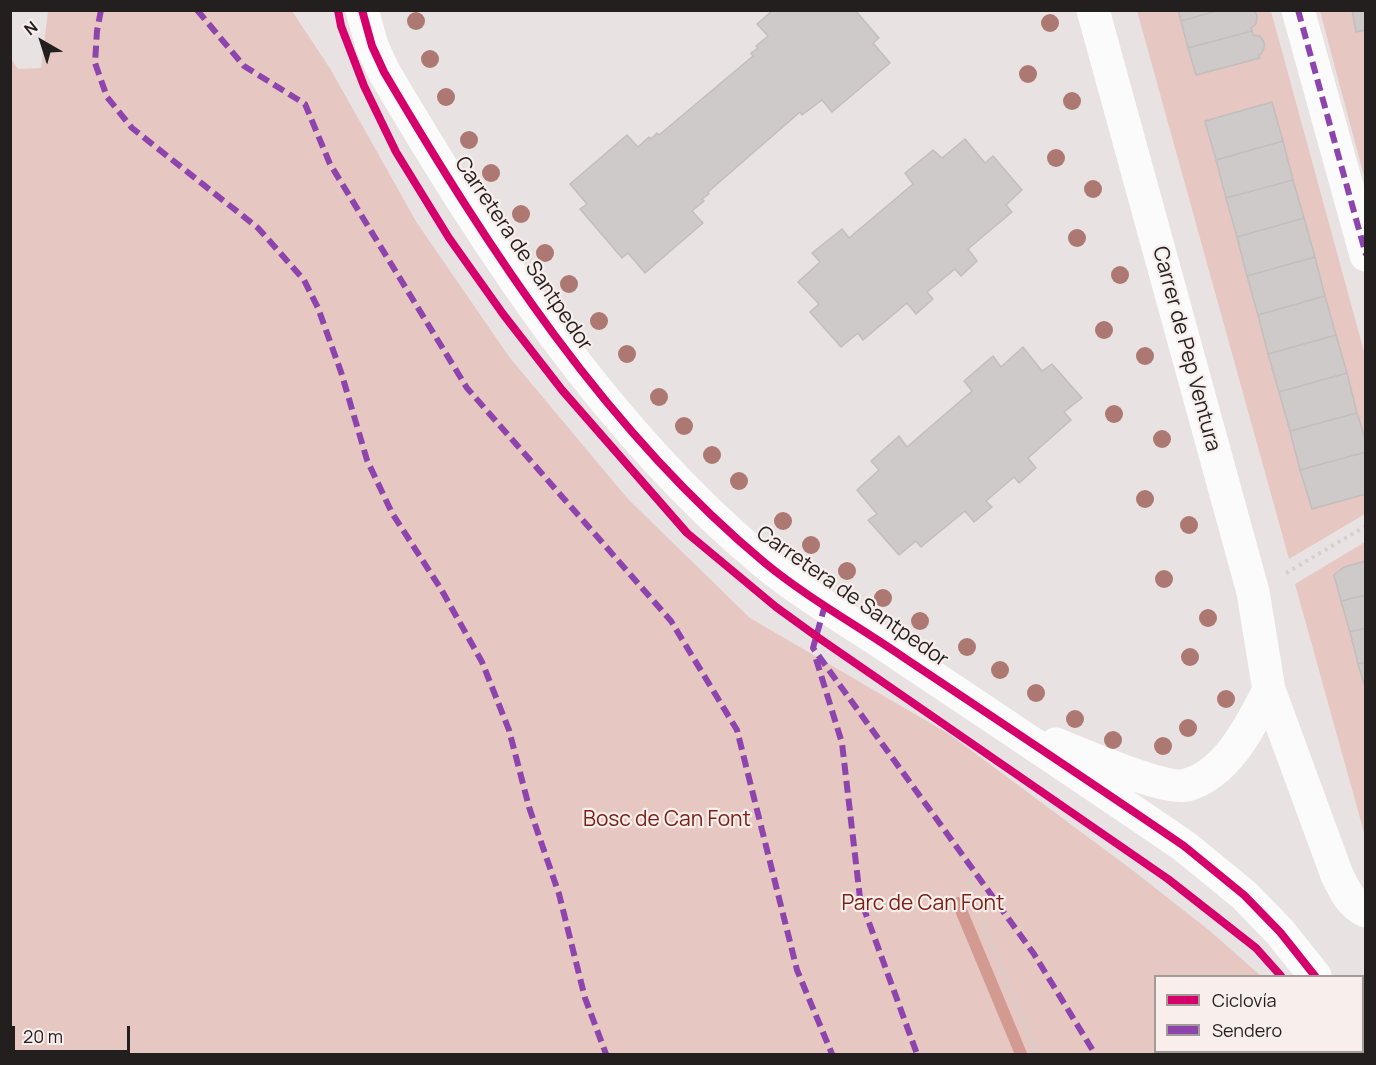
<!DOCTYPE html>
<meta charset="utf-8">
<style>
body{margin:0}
#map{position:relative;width:1376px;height:1065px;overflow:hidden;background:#e8e3e2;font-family:Manrope,sans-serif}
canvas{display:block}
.frame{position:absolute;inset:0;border:12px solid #221f1e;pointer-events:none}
.legend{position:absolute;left:1154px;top:975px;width:210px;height:78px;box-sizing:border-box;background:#f8eeec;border:2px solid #a29b9a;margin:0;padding:8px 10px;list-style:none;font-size:18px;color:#221f1e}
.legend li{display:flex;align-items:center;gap:12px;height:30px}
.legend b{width:30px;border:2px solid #a29b9a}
.north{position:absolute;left:12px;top:12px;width:60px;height:60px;-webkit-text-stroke:4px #f8eeec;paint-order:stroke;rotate:321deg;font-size:16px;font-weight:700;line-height:24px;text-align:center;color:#221f1e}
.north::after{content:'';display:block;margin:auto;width:21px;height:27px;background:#221f1e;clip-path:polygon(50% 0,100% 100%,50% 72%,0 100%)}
.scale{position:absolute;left:12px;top:1026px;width:118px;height:27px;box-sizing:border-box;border:3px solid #221f1e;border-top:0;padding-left:8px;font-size:18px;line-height:21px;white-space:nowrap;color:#221f1e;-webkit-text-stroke:4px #f8eeec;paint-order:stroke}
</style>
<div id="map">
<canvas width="1376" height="1065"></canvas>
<div class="frame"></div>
<ul class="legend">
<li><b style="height:8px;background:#d6006c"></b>Ciclovía</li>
<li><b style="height:8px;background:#8e44ad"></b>Sendero</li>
</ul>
<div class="north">N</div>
<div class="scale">20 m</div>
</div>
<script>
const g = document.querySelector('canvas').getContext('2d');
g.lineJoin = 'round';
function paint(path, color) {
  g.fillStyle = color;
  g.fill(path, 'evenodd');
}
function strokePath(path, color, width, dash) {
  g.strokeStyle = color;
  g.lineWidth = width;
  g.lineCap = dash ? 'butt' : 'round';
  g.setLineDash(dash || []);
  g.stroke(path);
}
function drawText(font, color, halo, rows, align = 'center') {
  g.font = font + ' Manrope,sans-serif';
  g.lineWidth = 4.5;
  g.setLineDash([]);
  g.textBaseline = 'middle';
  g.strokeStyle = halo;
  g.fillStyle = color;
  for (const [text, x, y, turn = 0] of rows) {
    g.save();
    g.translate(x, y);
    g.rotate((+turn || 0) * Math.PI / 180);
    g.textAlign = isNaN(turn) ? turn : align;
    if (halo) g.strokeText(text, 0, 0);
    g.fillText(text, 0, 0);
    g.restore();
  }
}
const green = new Path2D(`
 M48 11H292L331 70 417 223 510 358 628 499 750 618 949 734 1131 869 1210 931 1261 976H1156V1052H1321L1323 1054H11L10 57 18 69 41 68Z
 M1137 11H1271L1366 359 1365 514 1289 559Z
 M1320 11H1365V180Z
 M1365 542V836L1295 584Z`);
const stream = new Path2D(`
 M958 903 1021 1054`);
const building = new Path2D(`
 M773 10H855L879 38 873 43 890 63 832 112 822 100 802 115 800 112 708 192 709 194 702 199 704 201 692 211 703 223 645 273 628 253 622 258 580 209 587 204 570 184 627 135 638 147 649 137 651 139 657 133 659 135 753 56 751 53 758 48 756 46 768 36 757 24Z
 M1178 10H1220L1181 21Z
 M1220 10H1255L1257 17 1256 24 1251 28 1252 31 1188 48 1181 21Z
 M1352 10H1366V30L1356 32Z
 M1252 31 1253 35 1260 36 1264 42V48L1261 54 1258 55 1260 58 1196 75 1188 48Z
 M1272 102 1283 141 1216 160 1205 121Z
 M965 139 985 163 993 156 1022 190 1006 205 1012 212 968 249 977 261 961 276 955 269 927 292 933 299 916 314 907 303 863 340 858 333 841 347 810 312 819 304 798 282 820 262 812 253 842 229 849 238 913 184 905 173 933 150 942 158Z
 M1283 141 1293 180 1226 198 1216 160Z
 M1293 180 1304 218 1237 237 1226 198Z
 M1304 218 1315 257 1247 276 1237 237Z
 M1315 257 1325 296 1258 315 1247 276Z
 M1325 296 1336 335 1268 354 1258 315Z
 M1336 335 1347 373 1279 392 1268 354Z
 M1023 347 1042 371 1052 364 1082 398 1064 412 1071 420 1028 458 1036 468 1019 483 1014 477 986 501 992 507 974 522 965 511 921 547 916 541 899 555 868 520 877 514 857 490 879 470 871 461 899 436 907 447 972 391 964 381 993 356 1001 367Z
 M1347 373 1357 413 1290 431 1279 392Z
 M1357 413 1366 441V452L1300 470 1290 431Z
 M1366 452V494L1312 509 1300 470Z
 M1366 561V595L1341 601 1334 575 1344 567Z
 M1366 595V628L1350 632 1341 601Z
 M1366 628V662L1358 664 1350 632Z
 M1366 662V690L1358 664Z`);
const path = new Path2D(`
 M1286 573 1366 526
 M965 859 979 915 1036 1054`);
const minor = new Path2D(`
 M362 10 372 46 384 72C490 251 604 429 765 563 809 599 860 627 906 659 999 721 1092 783 1184 846L1244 895 1280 932 1315 976
 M1093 10 1253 592 1269 690 1337 875C1344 889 1350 904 1366 911
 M1298 10 1366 255
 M1056 744C1081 754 1165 791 1187 785 1228 773 1251 725 1269 690
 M1362 1036 1366 1040`);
const quiet = new Path2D(`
 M101 10 97 31 95 63 107 97 132 128 258 228 304 280 318 308 341 372 367 460 392 513 441 589 482 662 509 730 529 807 559 894 585 998 606 1054
 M197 10 244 66 305 104 330 164 467 388 671 621 737 730 797 970 832 1054
 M1298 10 1366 255
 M825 605 813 648 1034 954 1095 1054
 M816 659 842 743 860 898 917 1054`);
const cycleway = new Path2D(`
 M338 10 341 26 364 86 396 152 449 238 503 314 562 390 687 533 776 607 816 636 1168 879 1256 948 1281 976
 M362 10 372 46 384 72C490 251 604 429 765 563 809 599 860 627 906 659 999 721 1092 783 1184 846L1244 895 1280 932 1315 976`);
const trees = [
 [416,21],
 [1050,23],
 [430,59],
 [1028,74],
 [446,97],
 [1072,101],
 [469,140],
 [1056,158],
 [491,173],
 [1093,189],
 [521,214],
 [1077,238],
 [545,253],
 [1120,275],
 [569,284],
 [599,321],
 [1104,330],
 [627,354],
 [1145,356],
 [659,397],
 [1114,414],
 [684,426],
 [1162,439],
 [712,455],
 [739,481],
 [1145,499],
 [783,521],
 [1189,525],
 [811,545],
 [847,571],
 [1164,579],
 [883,598],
 [1208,618],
 [920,621],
 [967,647],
 [1190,657],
 [1000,670],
 [1036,693],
 [1226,699],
 [1075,719],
 [1188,728],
 [1113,740],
 [1163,746]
];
const streetNames = [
 ["Carretera de Santpedor",523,254,56],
 ["Carrer de Pep Ventura",1186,349,75],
 ["Carretera de Santpedor",852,597,35]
];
const parkNames = [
 ["Bosc de Can Font",667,820],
 ["Parc de Can Font",923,904]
];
paint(green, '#e6c7c2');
strokePath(stream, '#d29a90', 12);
paint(building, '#cecac9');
strokePath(building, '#c2bebd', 1.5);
strokePath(path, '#d2d0d0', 4, [3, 4.5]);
strokePath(minor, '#fcfbfb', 33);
strokePath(quiet, '#8e44ad', 6, [12, 6]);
strokePath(cycleway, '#d6006c', 8);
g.fillStyle = '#ad7871';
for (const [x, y] of trees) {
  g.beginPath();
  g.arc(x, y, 9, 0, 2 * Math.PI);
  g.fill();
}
drawText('21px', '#221f1e', '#f8eeec', streetNames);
drawText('21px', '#7d2014', '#f8eeec', parkNames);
</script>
